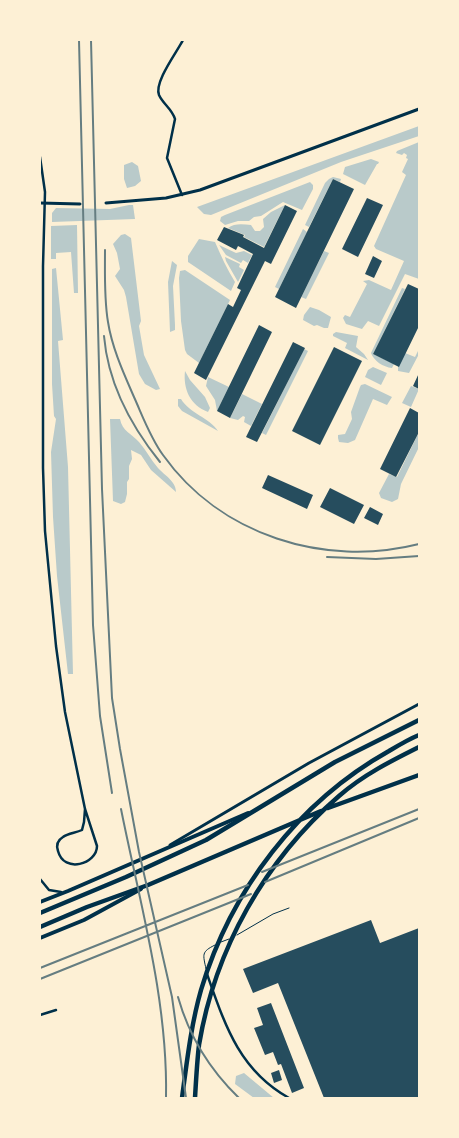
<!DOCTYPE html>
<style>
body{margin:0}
#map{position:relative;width:459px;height:1138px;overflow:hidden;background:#fdf0d5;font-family:"DM Sans",sans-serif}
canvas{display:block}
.frame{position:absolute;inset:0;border:41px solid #fdf0d5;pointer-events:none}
</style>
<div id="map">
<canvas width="459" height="1138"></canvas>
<div class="frame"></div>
</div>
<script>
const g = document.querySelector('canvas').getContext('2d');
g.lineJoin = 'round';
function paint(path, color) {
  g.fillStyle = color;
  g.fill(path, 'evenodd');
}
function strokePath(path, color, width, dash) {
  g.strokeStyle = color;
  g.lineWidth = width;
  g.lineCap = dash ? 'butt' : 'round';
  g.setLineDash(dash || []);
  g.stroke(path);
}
const green = new Path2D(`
 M419 126V136L341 162 211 215 204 214 197 207Z
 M419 142V279L405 274 379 326 368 321 362 329 346 324 343 318 345 315 350 317 367 284 363 281 369 280 391 290 404 261 376 249 374 246 406 175 402 172 408 159 406 158 407 155 404 153 402 155 396 153 397 151Z
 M371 159 379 162 378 164H377L365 185 343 174 345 167Z
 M132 162 138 166 141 181 135 186 127 188 124 179V165Z
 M333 177 341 179 340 182 333 179 309 227 305 225 325 183 329 179Z
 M310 182 313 185V189L302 210 283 202 261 216 254 217 249 221H238L225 225 220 221 221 217 225 215Z
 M129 205H133L135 219 52 222V213L56 208 110 209Z
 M285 205 264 247 244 237 245 235 228 228C234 223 243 224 251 225L255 231H260L264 227 263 219 271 212Z
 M77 225 78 293H74L71 252 56 253V259H51V226Z
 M303 229 307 232 279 289 275 287Z
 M125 234 131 238 141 321 139 326 144 355 160 389 156 390 145 384 139 374 126 297 124 290 115 276 120 269 117 253 113 244 121 235Z
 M199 239 215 242C221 256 227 269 235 282L231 291 188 262V256Z
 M219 245 236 253 244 251 252 255 248 263 243 260 241 263 226 255Z
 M324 251 329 253 306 299 301 297Z
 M225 257 240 264 239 267 244 270 238 282 226 261Z
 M172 261 177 265 173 286 175 325V330L170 332 168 282Z
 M56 268 63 340 58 341 68 467 73 674H68L57 576 53 517 51 452 56 419 54 416 52 384V269Z
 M185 270 230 300 199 363 187 354 185 350 181 321 179 278 180 271Z
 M402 288 405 289 373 354 394 364 392 368C383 367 374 361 371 353Z
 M310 307 319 310 331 317 328 328H324L317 325 314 326 303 320 304 315Z
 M336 332 358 336 356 347 364 354 368 360 345 348 347 343 333 336V334Z
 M304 349 308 351 266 435 262 433Z
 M419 349V354L409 373 398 371V366L405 353 415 357Z
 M373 367 387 373 381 385 365 377 368 370Z
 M185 371 190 380 205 397 210 408 208 412C190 405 183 389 185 371Z
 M208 377 229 387 217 411 215 400 206 386Z
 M365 384 392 397 387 405 373 399 355 440 348 443 339 442 338 438V435L345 434 352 419 351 412 360 387 361 385Z
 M411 386 419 389 411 407 402 403Z
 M242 394 262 404 251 426 244 422 245 417 243 416 238 420 230 418Z
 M178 399H181C190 414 209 417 218 431L182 411 178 406Z
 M110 419H120C122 431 132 434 139 442 146 450 151 460 158 468 164 475 176 481 176 492L151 470 141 455 131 450 132 459 129 466V479L127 482V494L125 502 121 504 113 501Z
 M419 432V447L401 484 398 499 392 502 381 498 379 493 389 474 397 477Z
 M244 1073 274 1098H254L235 1084 236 1076Z`);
const building = new Path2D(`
 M333 179 354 189 296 308 275 297Z
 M367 198 383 205 358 257 342 249Z
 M285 205 297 211 271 264 265 261 206 380 194 373 228 304 233 307 241 290 237 288 253 254 238 246 236 250 217 240 224 227 244 235 243 237 264 248Z
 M373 256 382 261 374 278 365 274Z
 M408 284 419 289V326L399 367 373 354Z
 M259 325 272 332 230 418 217 411Z
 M293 342 305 348 257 442 246 437Z
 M334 347 362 361 320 445 292 431Z
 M419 373V389L413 386Z
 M410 408 419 413V432L396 477 380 469Z
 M268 475 313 495 307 509 262 488Z
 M330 488 364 505 354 524 320 507Z
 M370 507 383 514 378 525 364 518Z
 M371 920 380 943 419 928V1098H324L278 983 253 993 243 969Z
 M271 1003 304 1088 292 1093 281 1064 278 1065 273 1052 265 1055 254 1028 263 1025 257 1008Z
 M279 1070 282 1080 274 1083 271 1073Z`);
const service = new Path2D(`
 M237 935 273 914 289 908
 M221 942 229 939
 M206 969C203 954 201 952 215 945`);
const minor = new Path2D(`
 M40 157 45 192 43 266V468L45 531 56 646 65 712 85 809 97 846C97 864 64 874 58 851 56 845 58 840 63 837 68 833 76 833 82 830L84 822 85 809
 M182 195 167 158 175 119C172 109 163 104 159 95 154 82 177 52 183 40
 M40 879 49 890 61 892
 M207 974C225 1025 239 1070 289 1098
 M40 1015 56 1010`);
const tertiary = new Path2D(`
 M40 203 80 204
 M106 203 166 198 200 190 419 109
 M170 845 309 763 419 704`);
const secondary = new Path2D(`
 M40 902 68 891 248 813
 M40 938 84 920 141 889`);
const primary = new Path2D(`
 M328 808 419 775
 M40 913 126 877 206 840 335 762 419 720
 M40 927 87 907 148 885 321 811
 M182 1098C187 1061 191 1025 201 990 231 890 298 802 389 751 399 745 409 739 419 735
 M195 1098C196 1081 197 1062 199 1045 215 949 265 860 339 796 363 775 391 761 419 747`);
const rail = new Path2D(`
 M79 40 93 625 100 716 112 793
 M91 40 102 489 112 698 120 749 139 852 172 997 186 1098
 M105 250C105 274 104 299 108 322 112 348 124 374 134 397 143 417 150 437 163 455 220 535 324 568 419 544
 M104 336C108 383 131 426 160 462
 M327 557 376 559 419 556
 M121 809C140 904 168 1000 166 1098
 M262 872 419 809
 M265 882 419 818
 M40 968 248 885
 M40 979 251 894
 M178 997C189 1036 210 1070 239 1098`);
paint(green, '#b9caca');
paint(building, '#264d5e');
strokePath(service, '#003049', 1);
strokePath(minor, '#003049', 2.5);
strokePath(tertiary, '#003049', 3);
strokePath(secondary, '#003049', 4);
strokePath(primary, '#003049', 4.5);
strokePath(rail, '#657d81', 2);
</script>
